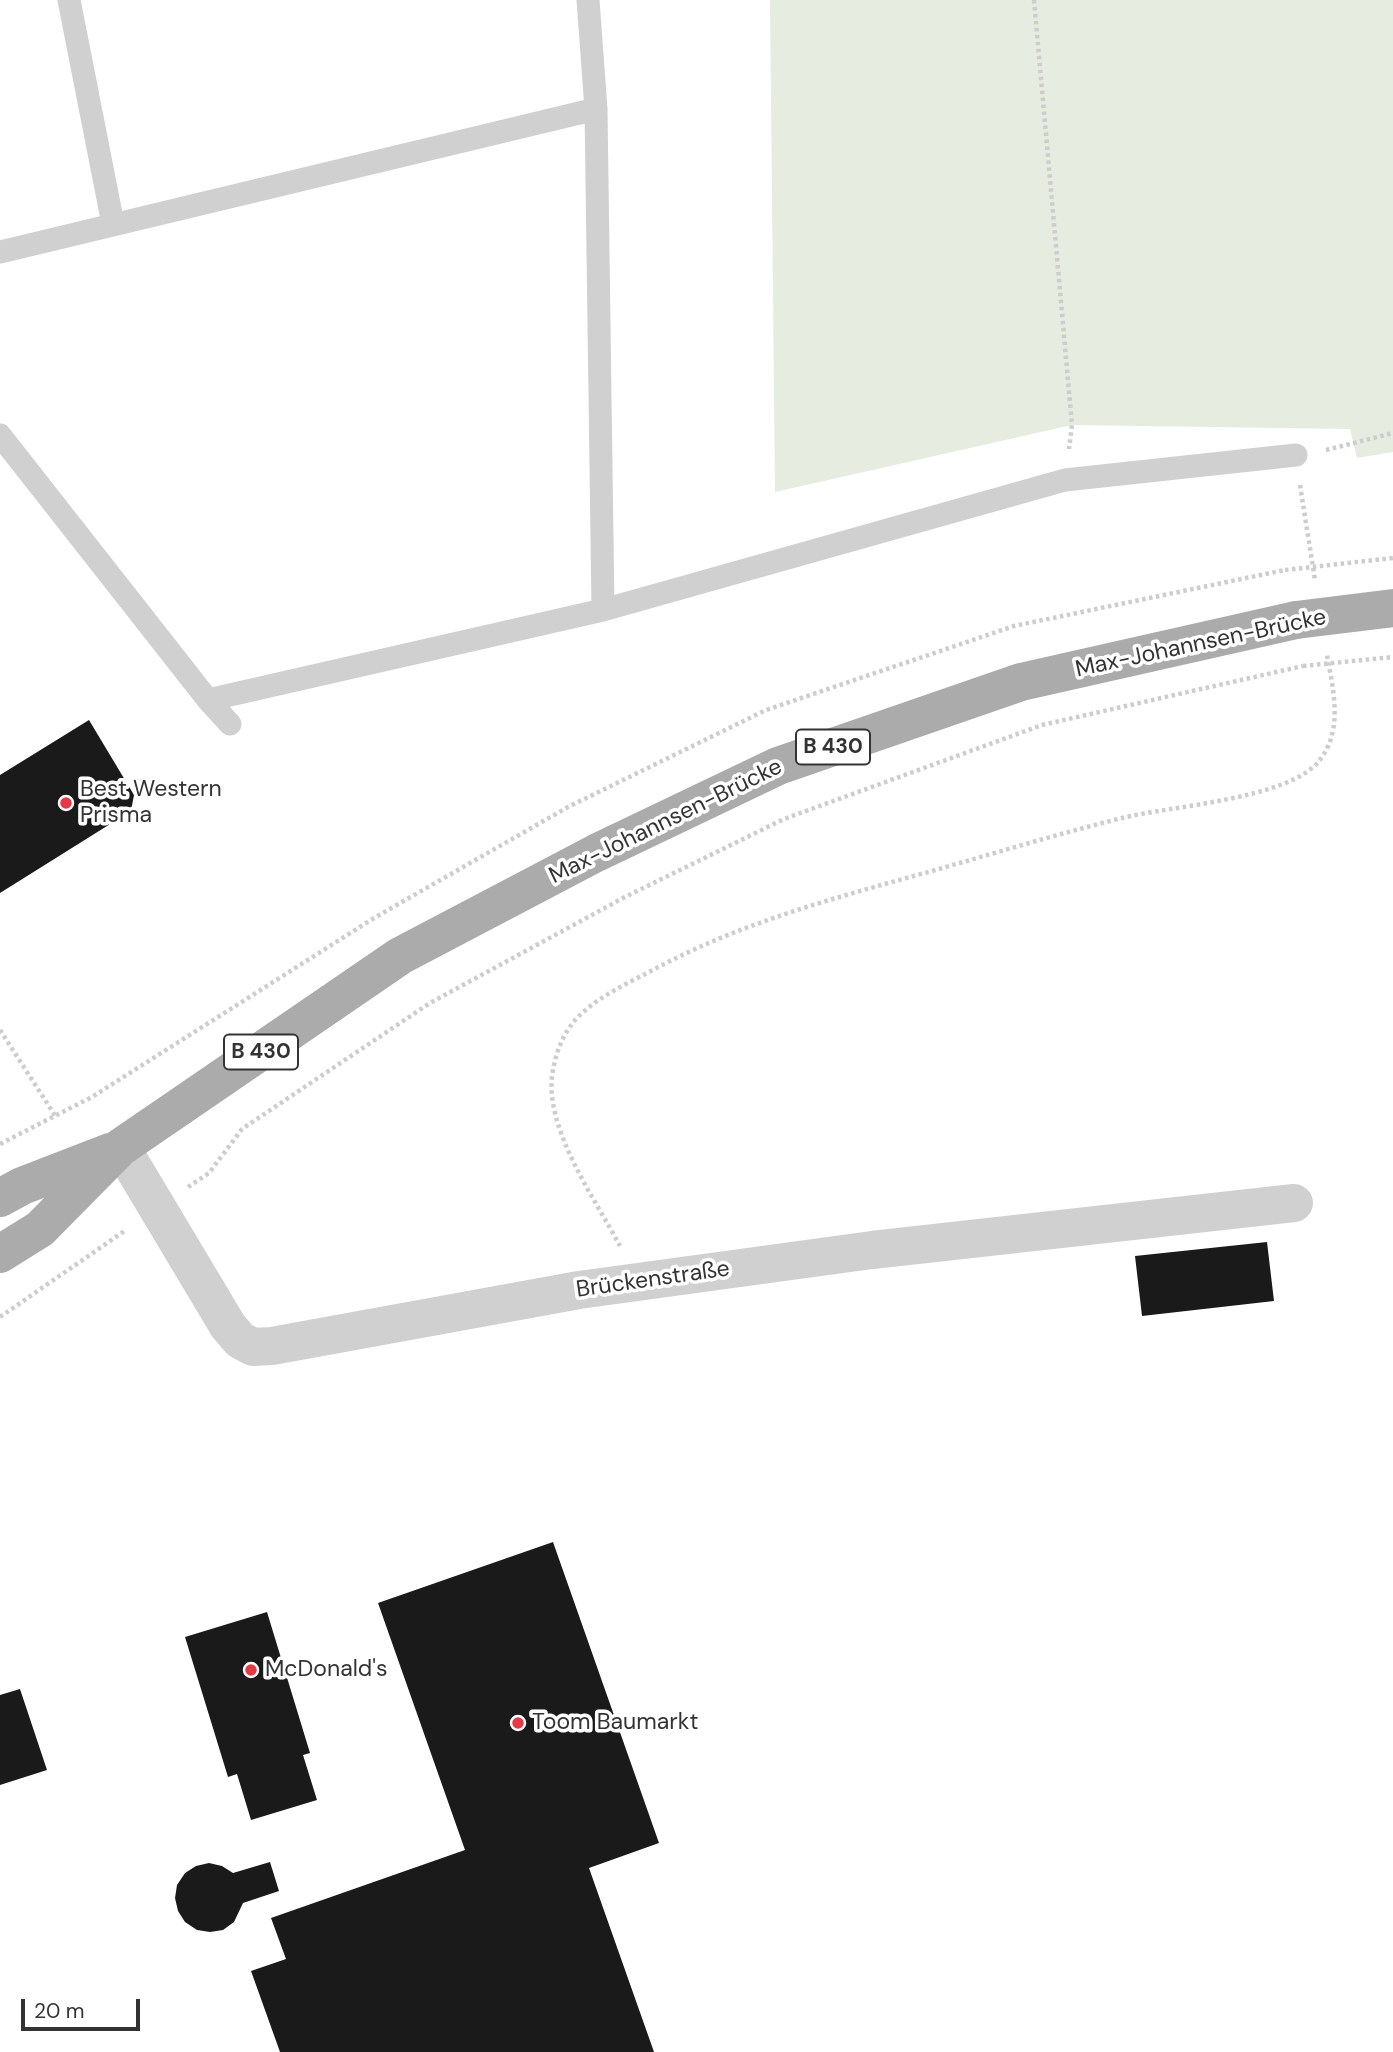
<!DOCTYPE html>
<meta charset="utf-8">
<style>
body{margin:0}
#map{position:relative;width:1393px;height:2052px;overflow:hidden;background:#fff;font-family:"DM Sans",sans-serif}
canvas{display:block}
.scale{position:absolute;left:21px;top:1999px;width:119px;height:32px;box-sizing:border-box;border:4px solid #333;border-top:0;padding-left:9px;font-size:21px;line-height:24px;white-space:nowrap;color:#333;-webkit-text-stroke:5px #fff;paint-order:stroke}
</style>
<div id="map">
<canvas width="1393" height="2052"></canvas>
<div class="scale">20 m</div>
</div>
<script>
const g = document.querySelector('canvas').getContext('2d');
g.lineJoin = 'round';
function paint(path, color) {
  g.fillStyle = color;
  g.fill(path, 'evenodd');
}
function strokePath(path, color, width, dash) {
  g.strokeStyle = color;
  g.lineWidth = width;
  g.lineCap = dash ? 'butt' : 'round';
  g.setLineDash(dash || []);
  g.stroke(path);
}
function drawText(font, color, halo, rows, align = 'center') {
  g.font = font + ' "DM Sans",sans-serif';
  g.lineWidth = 7;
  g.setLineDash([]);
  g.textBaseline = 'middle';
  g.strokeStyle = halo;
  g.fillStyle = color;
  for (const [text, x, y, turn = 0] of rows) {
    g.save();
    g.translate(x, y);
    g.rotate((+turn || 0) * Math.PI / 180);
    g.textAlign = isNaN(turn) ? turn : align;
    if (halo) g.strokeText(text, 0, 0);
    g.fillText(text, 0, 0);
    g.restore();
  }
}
const green = new Path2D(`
 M770 0H1393V452L1357 458 1350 429 1072 425 775 492Z`);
const building = new Path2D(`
 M89 720 134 795 131 811 0 893V775Z
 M1267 1242 1274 1301 1142 1316 1135 1256Z
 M553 1542 659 1843 589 1868 654 2052H280L251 1971 286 1959 271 1918 465 1850 378 1603Z
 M267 1612 310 1753 303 1755 317 1800 251 1820 237 1774 228 1777 185 1637Z
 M20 1689 47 1770 0 1785V1695Z
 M270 1862 279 1891 243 1903 234 1922 223 1930 210 1932 197 1930 185 1922 178 1911 175 1898 177 1885 185 1873 196 1866 209 1863 222 1866 233 1873Z`);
const path = new Path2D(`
 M1034 0 1072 425 1069 449
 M1326 450 1393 433
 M1300 485 1315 580
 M0 1030 56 1117
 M0 1144 92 1097 374 918 568 807 766 710 1014 626 1285 570
 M188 1187 209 1173 242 1129 430 1003 625 897 784 819 1042 725 1303 666
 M620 1246C595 1199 546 1131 552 1076 555 1055 562 1035 576 1019 596 998 624 985 649 972 739 923 834 898 932 871 995 853 1058 834 1122 818 1170 806 1289 799 1319 761 1344 730 1333 689 1327 655
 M0 1317 126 1230`);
const lane = new Path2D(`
 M69 0 113 224
 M588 0 596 109 603 610
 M0 252 596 109
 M0 435 208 700 230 724
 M208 700 603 610 1065 480 1296 455`);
const street = new Path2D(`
 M121 1147 228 1326 240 1340 253 1347 272 1346 579 1290 872 1250 1294 1203`);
const primary = new Path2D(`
 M0 1198 22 1186 110 1152
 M0 1254 40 1229 121 1147 400 956 596 853 778 766 1021 682 1296 620`);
const pathBridge = new Path2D(`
 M1285 570 1393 558
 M1303 666 1393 657`);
const primaryBridge = new Path2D(`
 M1296 620 1393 608`);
const markers = [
 [66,803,7,"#e63946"],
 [251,1670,7,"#e63946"],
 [518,1723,7,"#e63946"]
];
const shields = [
 [833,747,74],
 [261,1052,74]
];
const shieldNames = [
 ["B 430",833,747],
 ["B 430",261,1052]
];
const streetNames = [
 ["Max-Johannsen-Brücke",1201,644,-12],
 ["Max-Johannsen-Brücke",666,822,-26],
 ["Brückenstraße",653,1280,-8]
];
const poiNames = [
 ["Best Western",80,790],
 ["Prisma",80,816],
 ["McDonald's",265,1670],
 ["Toom Baumarkt",532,1723]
];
paint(green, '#e6ecdf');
paint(building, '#1a1a1a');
strokePath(path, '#cdcdcd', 4.5, [3.5, 3.5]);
strokePath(lane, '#d0d0d0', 23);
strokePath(street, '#d0d0d0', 38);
strokePath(primary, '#ababab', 38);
strokePath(pathBridge, '#cdcdcd', 4.5, [3.5, 3.5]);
strokePath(primaryBridge, '#ababab', 38);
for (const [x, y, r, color] of markers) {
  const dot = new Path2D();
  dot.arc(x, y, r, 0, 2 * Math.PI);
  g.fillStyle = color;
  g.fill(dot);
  strokePath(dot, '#fff', 2.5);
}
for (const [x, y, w] of shields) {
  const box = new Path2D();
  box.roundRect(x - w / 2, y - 17.5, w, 35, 5);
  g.fillStyle = '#fff';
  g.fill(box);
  strokePath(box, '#333', 2);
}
drawText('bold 21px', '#333', null, shieldNames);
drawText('23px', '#333', '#fff', streetNames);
drawText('23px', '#333', '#fff', poiNames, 'left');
</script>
